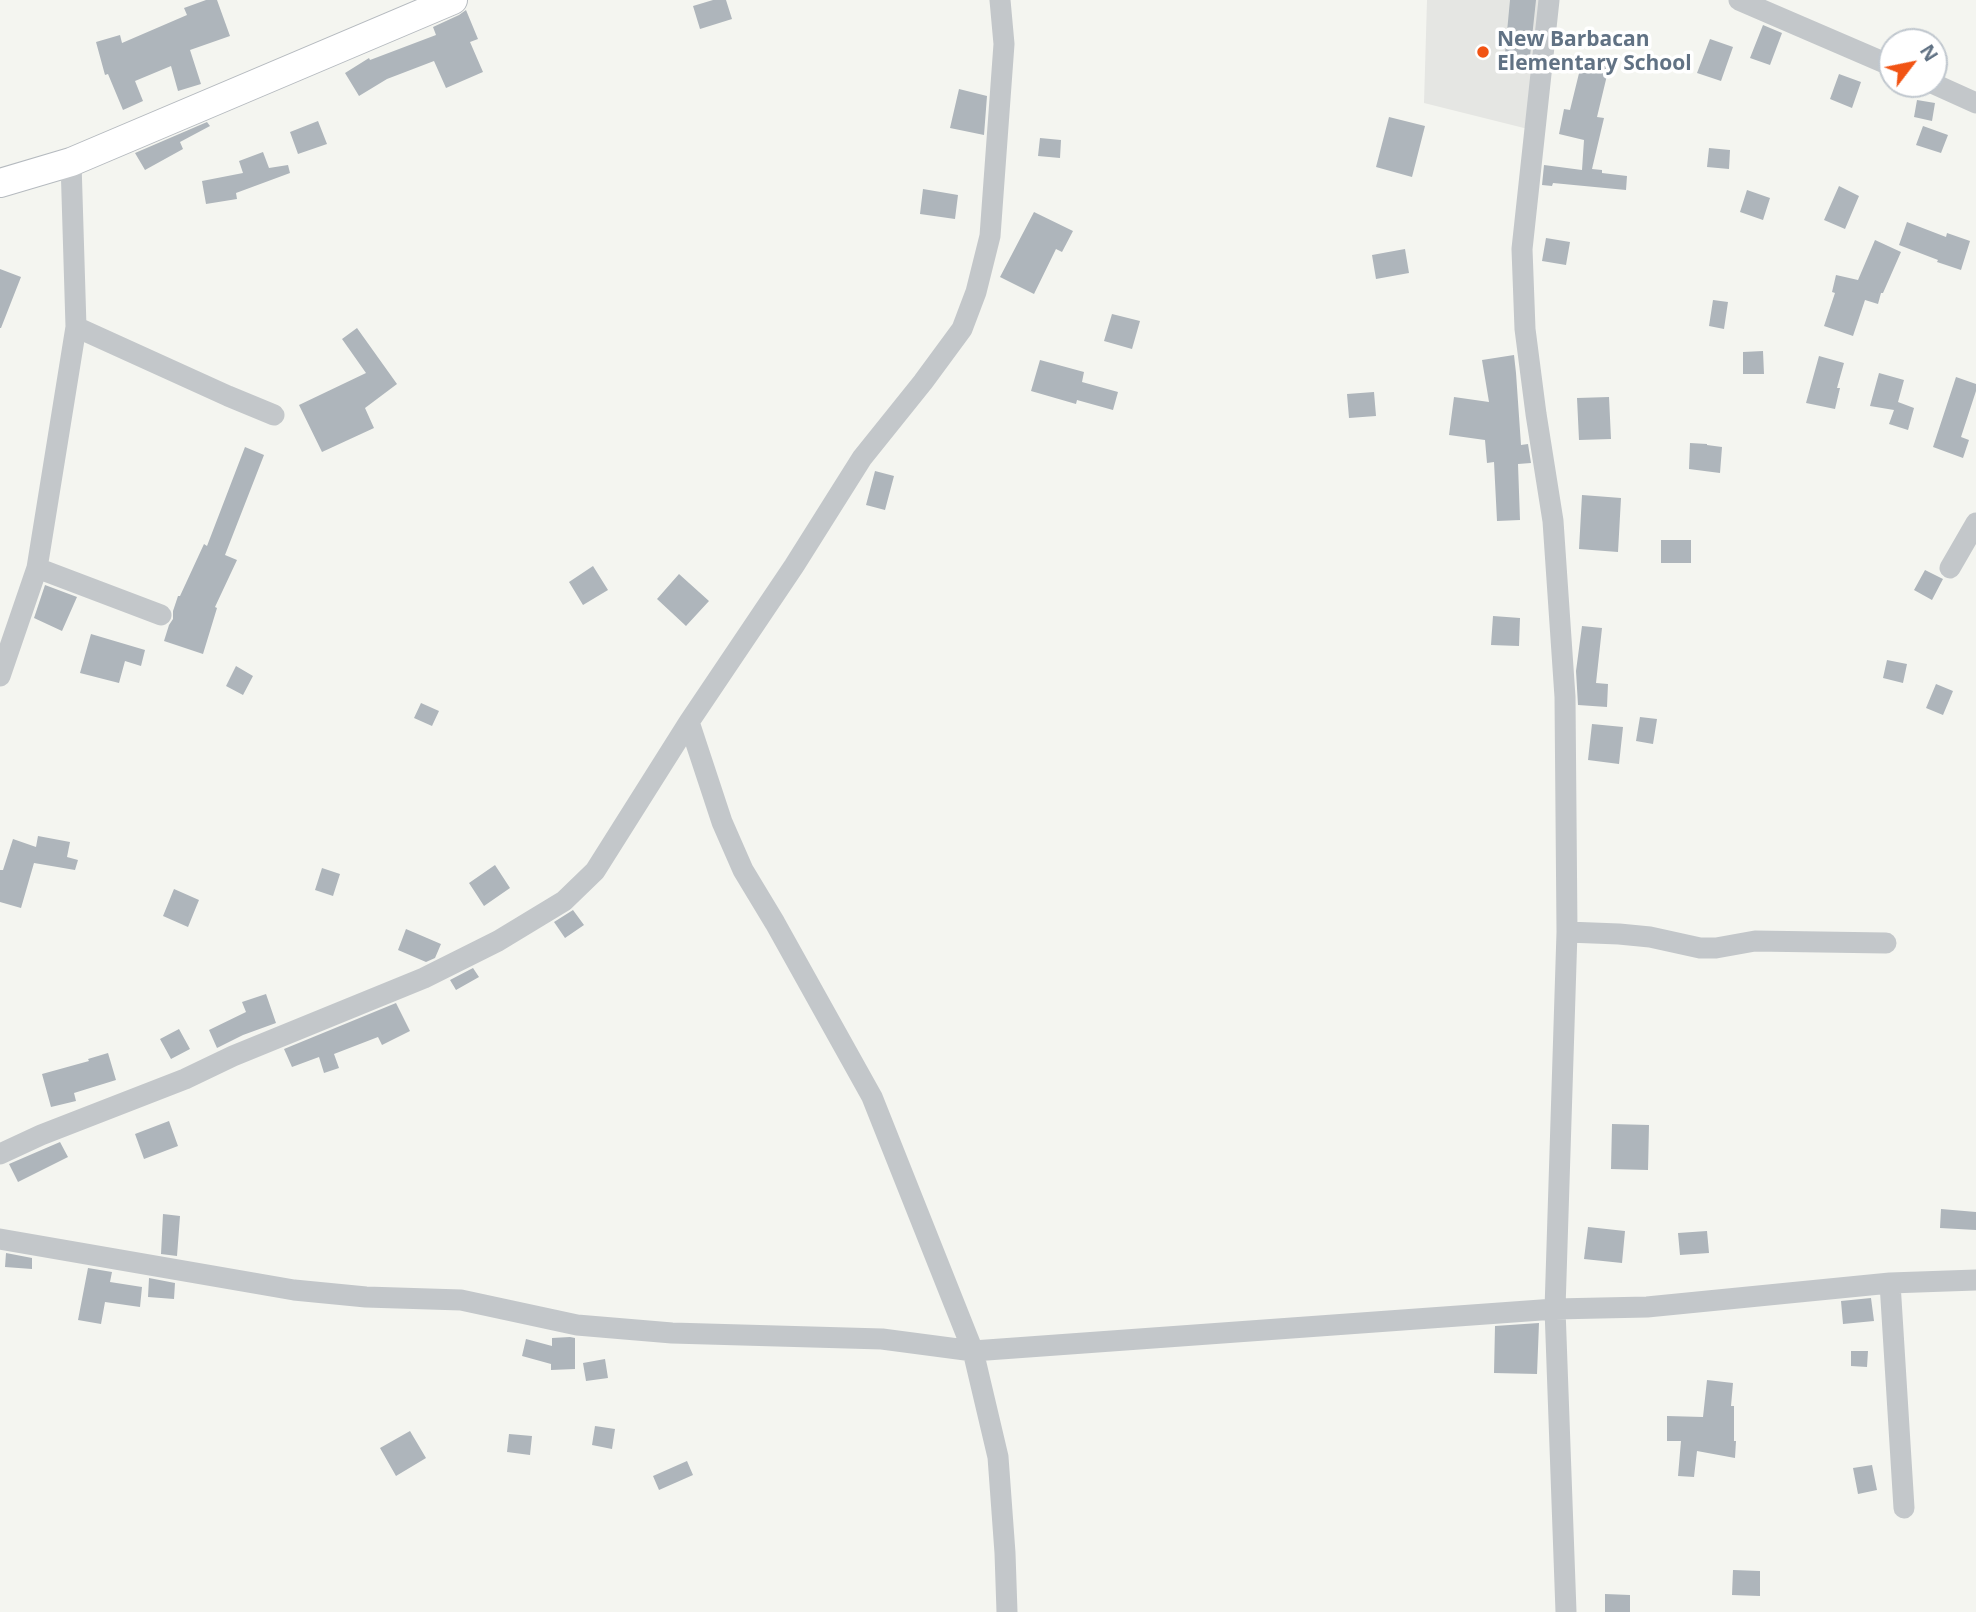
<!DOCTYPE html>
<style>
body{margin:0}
#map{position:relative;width:1976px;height:1612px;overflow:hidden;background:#f4f5f0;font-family:"Open Sans",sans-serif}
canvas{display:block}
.north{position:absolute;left:1878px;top:28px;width:70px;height:70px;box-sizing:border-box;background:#fff;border:2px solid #c0c7ce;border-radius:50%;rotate:58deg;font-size:19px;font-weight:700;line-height:28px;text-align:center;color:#617284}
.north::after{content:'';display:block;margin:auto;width:24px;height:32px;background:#f15313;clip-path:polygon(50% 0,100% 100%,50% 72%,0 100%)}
</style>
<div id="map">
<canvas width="1976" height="1612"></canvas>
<div class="north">N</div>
</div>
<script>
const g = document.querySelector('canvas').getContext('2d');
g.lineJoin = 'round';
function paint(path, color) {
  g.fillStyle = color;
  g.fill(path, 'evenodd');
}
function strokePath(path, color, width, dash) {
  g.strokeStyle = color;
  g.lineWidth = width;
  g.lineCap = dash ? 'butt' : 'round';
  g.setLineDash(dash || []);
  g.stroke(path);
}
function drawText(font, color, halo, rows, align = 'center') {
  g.font = font + ' "Open Sans",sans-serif';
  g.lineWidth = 7;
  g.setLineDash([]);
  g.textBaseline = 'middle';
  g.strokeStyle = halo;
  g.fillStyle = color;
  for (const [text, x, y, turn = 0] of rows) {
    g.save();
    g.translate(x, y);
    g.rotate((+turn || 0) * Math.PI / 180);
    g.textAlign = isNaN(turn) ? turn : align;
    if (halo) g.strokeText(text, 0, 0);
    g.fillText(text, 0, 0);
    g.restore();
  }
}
const built = new Path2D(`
 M1427 0H1543L1536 131 1424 103Z`);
const building = new Path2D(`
 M206 0H217L230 36 190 50 201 84 178 91 171 66 135 81 143 101 123 110 108 74 105 75 96 42 120 35 122 43 187 15 184 8Z
 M713 0H726L732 19 700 29 693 6Z
 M1510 0H1536L1530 56 1505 53Z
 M466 10 478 39 470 42 483 72 446 88 434 61 387 79 359 96 345 73 369 58 370 60 436 35 433 27 459 15Z
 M1763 25 1782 33 1770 65 1750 58Z
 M1710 39 1733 47 1721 81 1697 73Z
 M1582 61 1609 67 1597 117 1604 118 1592 169 1602 170V173L1627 176 1626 190 1553 183 1552 186 1542 185 1544 165 1582 170 1584 140 1559 134 1564 109 1570 110Z
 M1839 74 1861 82 1852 108 1830 99Z
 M959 89 987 96 984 135 950 128Z
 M1917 100 1935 103 1932 121 1914 117Z
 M1389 117 1425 126 1412 177 1376 167Z
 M318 121 327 144 298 154 290 132Z
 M207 122 210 126 180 142 183 149 145 170 135 153Z
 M1923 126 1948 135 1941 153 1916 145Z
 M1040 138 1061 140 1060 158 1038 156Z
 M1709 148 1730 150 1729 169 1707 167Z
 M263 152 269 168 288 165 290 173 236 193 237 199 206 204 202 181 243 173 239 161Z
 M1839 186 1859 196 1845 229 1824 220Z
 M923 189 958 195 955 219 920 214Z
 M1747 190 1770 198 1763 220 1740 212Z
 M1034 212 1073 231 1062 252 1056 249 1034 294 1000 277Z
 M1907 222 1946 237 1947 233 1970 241 1961 270 1937 262 1938 260 1899 245Z
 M1546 238 1570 242 1566 265 1542 261Z
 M1875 240 1901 252 1883 293H1881L1878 304 1865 300 1853 336 1824 326 1835 293 1832 292 1836 275 1858 280Z
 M1405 249 1409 273 1376 279 1372 255Z
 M0 269 21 277 1 328H0Z
 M1713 300 1728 302 1724 329 1709 326Z
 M1112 314 1140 321 1132 349 1104 341Z
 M357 328 397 384 365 408 374 428 322 452 299 405 366 373 342 339Z
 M1763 351 1764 374H1743V352Z
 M1514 355 1516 373 1521 445 1528 444 1531 463 1518 464 1520 520 1497 521 1494 462 1487 463 1485 440 1449 435 1454 397 1489 402 1482 360Z
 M1819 356 1844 363 1837 388H1840L1835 409 1806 403Z
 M1040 360 1084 372 1082 382 1118 392 1113 410 1077 400 1076 404 1031 391Z
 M1879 373 1904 380 1898 402 1914 408 1908 430 1889 424 1894 410 1870 406Z
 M1956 377 1976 384V391L1961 437 1969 440 1963 458 1933 447Z
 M1374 392 1376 416 1349 418 1347 394Z
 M1609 397 1611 439 1579 440 1577 398Z
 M1690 443 1707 444V445L1722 447 1720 473 1689 469Z
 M245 447 264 455 225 555 237 560 215 607 217 608 203 654 164 641 169 625 173 619V611L178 596H180L204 544 207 546Z
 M875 471 894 476 885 510 866 505Z
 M1582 495 1621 498 1618 552 1579 549Z
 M1661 540H1691V563H1661Z
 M593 566 608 590 583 605 569 582Z
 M1925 570 1943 579 1932 600 1914 590Z
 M679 574 709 601 686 626 657 599Z
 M45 585 77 597 62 631 34 618Z
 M1493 616 1520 618 1519 646 1491 645Z
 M1582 626 1602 628 1596 683 1608 684 1607 707 1578 705 1576 671Z
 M91 634 145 650 141 666 125 661 119 683 80 673Z
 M1887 660 1907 664 1903 683 1883 678Z
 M236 666 253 676 243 695 226 686Z
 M1936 684 1953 691 1943 715 1926 708Z
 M421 703 439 711 432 726 414 718Z
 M1640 717 1657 719 1653 744 1636 741Z
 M1592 724 1623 727 1619 764 1588 760Z
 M38 836 70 842 67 857 78 860 75 870 34 863 21 908 0 902V870H3L13 839 36 847Z
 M495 865 510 888 484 906 469 883Z
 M322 868 340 874 333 896 315 890Z
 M174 889 199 900 188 927 163 916Z
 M573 910 584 925 565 938 554 922Z
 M406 929 441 944 435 958 426 962 398 950Z
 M473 968 479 977 456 990 450 980Z
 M266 994 276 1023 243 1035 217 1048 209 1030 246 1012 242 1002Z
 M396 1003 410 1031 382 1045 378 1037 334 1054 339 1068 324 1073 319 1057 292 1067 284 1049Z
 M179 1029 190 1049 171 1059 160 1039Z
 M108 1053 116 1080 74 1093 76 1101 51 1107 42 1074 89 1061 88 1059Z
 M169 1121 178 1146 144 1159 135 1134Z
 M1612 1124 1649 1125 1648 1170 1611 1169Z
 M60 1142 68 1157 18 1182 9 1164Z
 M1941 1209 1976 1212V1230L1940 1228Z
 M163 1214 180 1216 177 1256 161 1254Z
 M1588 1227 1625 1231 1622 1263 1584 1259Z
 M1707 1231 1709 1253 1680 1255 1678 1233Z
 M6 1253 32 1258V1269L5 1267Z
 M88 1268 112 1272 110 1282 142 1287 140 1307 105 1302 101 1324 78 1320Z
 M149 1278 175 1283 174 1299 148 1297Z
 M1871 1298 1874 1321 1843 1324 1841 1301Z
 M1539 1323 1537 1374 1494 1373 1495 1326Z
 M570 1337 575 1338V1369L551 1370V1364L522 1356 526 1339 552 1346V1338Z
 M1851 1351H1868L1867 1367 1851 1366Z
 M605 1359 608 1378 586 1381 583 1363Z
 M1707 1380 1733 1383 1731 1406H1734V1441H1736L1735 1458 1697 1451 1694 1477 1678 1476 1681 1441H1667V1416L1703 1417Z
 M595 1426 615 1429 612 1449 592 1445Z
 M410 1431 426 1458 396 1476 380 1448Z
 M509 1434 532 1436 530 1455 507 1452Z
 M687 1461 693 1475 659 1490 653 1476Z
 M1872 1465 1877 1490 1858 1494 1853 1468Z
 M1733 1570 1760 1571V1596L1732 1595Z
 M1605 1594 1630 1595V1612H1605Z`);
const street = new Path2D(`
 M1549 0 1522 249 1525 329 1536 414 1553 521 1565 697 1567 932 1555 1309 1566 1612
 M1739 0 1892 66
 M1934 84 1976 103
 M76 327 228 396 274 415
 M37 568 161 615
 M1950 568 1976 523
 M0 676 37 568 76 327 71 162
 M689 722 722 822 743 870 775 923 872 1097 973 1351 998 1457 1005 1553 1007 1612
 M1567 932 1619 934 1650 937 1700 948H1716L1755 941 1886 943
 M0 1154 41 1135 185 1079 233 1056 424 978 498 941 564 901 595 871 689 722 794 566 862 458 923 382 962 329 976 292 990 236 1004 44 1000 0
 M0 1239 294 1290 366 1297 461 1300 577 1325 672 1333 882 1339 973 1351 1555 1309 1647 1307 1890 1283 1976 1280
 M1890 1283 1904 1508`);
const secondary = new Path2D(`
 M0 183 71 162 453 0`);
const markers = [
 [1483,52,7,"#f15313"]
];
const poiNames = [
 ["New Barbacan",1497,40],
 ["Elementary School",1497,64]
];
paint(built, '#e5e6e3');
paint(building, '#aeb5bb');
strokePath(secondary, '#b5babf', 30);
strokePath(street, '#c3c7ca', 21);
strokePath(secondary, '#fff', 28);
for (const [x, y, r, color] of markers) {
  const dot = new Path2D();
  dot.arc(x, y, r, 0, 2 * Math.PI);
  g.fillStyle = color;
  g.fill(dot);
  strokePath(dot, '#fff', 2.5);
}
drawText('bold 21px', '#617284', '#fff', poiNames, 'left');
</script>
